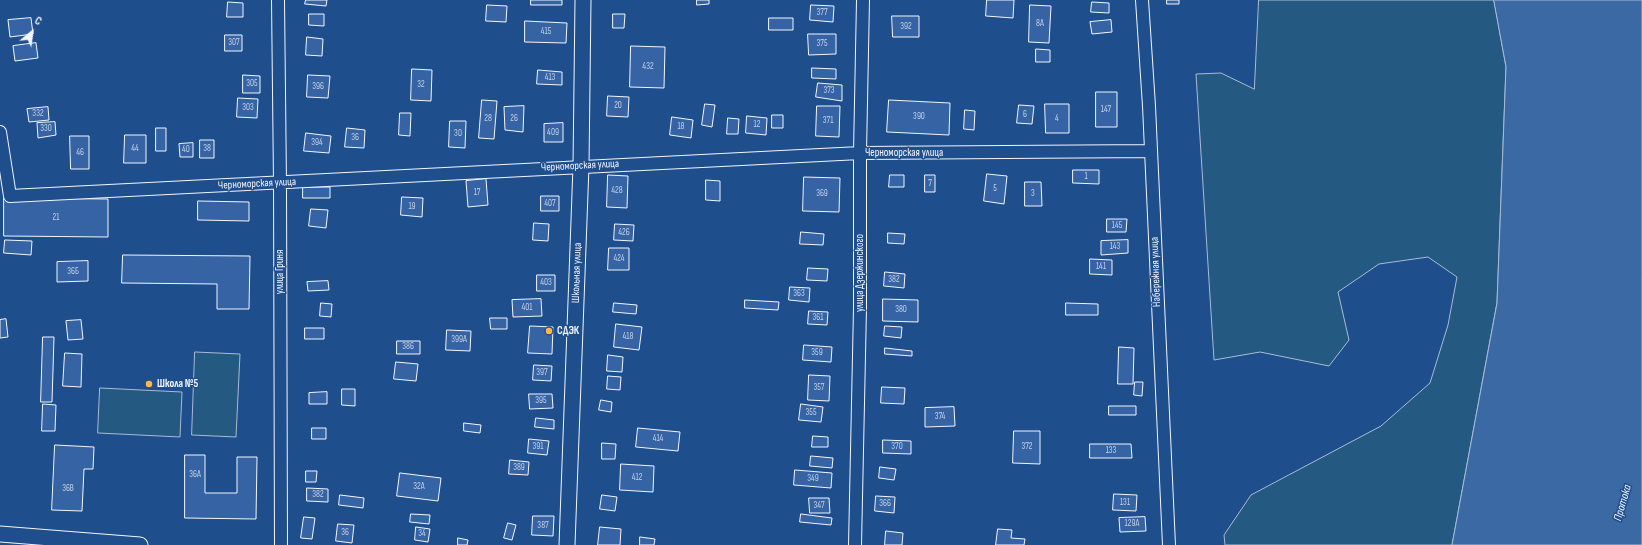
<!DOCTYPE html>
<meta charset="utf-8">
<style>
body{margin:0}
#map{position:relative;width:1642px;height:545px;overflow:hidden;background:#1f4e8c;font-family:"Sofia Sans Condensed",sans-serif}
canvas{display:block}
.north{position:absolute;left:12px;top:12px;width:40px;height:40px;-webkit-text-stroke:3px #1f4e8c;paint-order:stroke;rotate:29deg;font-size:11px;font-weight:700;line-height:16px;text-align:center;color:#f2f6ff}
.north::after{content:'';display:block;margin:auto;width:14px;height:18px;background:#f2f6ff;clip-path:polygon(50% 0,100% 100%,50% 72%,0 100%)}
</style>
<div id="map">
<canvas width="1642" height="545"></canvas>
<div class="north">С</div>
</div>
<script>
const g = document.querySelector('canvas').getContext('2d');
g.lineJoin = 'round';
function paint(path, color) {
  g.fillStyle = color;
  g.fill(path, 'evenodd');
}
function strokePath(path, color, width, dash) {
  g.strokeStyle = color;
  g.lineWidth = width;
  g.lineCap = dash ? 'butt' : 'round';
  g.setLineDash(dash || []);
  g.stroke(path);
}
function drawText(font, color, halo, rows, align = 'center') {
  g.font = font + ' "Sofia Sans Condensed",sans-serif';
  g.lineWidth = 3;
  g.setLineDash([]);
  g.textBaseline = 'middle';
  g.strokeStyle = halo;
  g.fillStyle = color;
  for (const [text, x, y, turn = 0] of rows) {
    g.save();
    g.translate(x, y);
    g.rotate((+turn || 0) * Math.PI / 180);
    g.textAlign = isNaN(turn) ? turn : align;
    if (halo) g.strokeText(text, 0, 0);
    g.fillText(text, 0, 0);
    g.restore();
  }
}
const green = new Path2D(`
 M1259 0H1494L1506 67 1497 303 1452 545H1225L1224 535 1251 495 1381 426 1430 383 1448 325 1457 277 1428 257 1379 264 1338 292 1349 340 1329 366 1260 352 1214 360 1196 74 1221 73 1254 89Z
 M195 352 240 354 236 437 192 435Z
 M100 388 182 392 180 437 98 433Z`);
const water = new Path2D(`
 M1494 0H1642V545H1452L1497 303 1506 67Z`);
const building = new Path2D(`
 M306 0H327L326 6 305 4Z
 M531 0H562V5H531Z
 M697 0H709V4L697 5Z
 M987 0H1014L1013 18 986 16Z
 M1167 0H1179V4H1167Z
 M228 2 243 3V17H227Z
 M1092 2 1109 3V13L1091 12Z
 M487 5 507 6 506 22 486 21Z
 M811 5 834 6 833 22 810 20Z
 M1030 5 1051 6 1049 43 1029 42Z
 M309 14H324V26L309 25Z
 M613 14H625L624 28H613Z
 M892 16H919V37H893Z
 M31 18 33 34 10 37 8 20Z
 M769 18H793V30H769Z
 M1111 20 1112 32 1092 34 1090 22Z
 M525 21 567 23 566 43 525 42Z
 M808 34H836V54L809 55Z
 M225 35H242V51H225Z
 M307 37 323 39 322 56 306 55Z
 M36 43 38 58 15 61 13 46Z
 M631 46 665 47 664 88 630 87Z
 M1036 49 1050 50V62H1036Z
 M812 68 836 69V79L812 78Z
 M412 69 432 70 431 101 411 100Z
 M538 70 562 72V85L537 84Z
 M243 75 260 76V93H243Z
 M308 75 330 76 328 98 307 97Z
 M818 83 842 85V101L816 97Z
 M1096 92H1117V127H1096Z
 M608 96 629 97 628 117 607 116Z
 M238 98 258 99 257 118 237 117Z
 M482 100 497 101 494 139 479 138Z
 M889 100 950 103 949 135 887 132Z
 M705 104 715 105 712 127 702 125Z
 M1045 104H1069V133H1046Z
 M1019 105 1034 106 1032 124 1017 123Z
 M524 106 523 132 505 130 504 107Z
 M817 106H840L839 137 816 136Z
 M48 107 49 120 29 122 27 109Z
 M965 110 975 111 974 130 964 129Z
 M400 113H411L410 136 399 135Z
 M772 115H783V128H772Z
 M747 116 767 118 766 135 746 133Z
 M672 117 693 120 691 138 670 135Z
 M728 118 739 119 738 134H727Z
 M450 121H466L465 148 449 147Z
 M55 122 56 135 38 138 37 123Z
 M563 123V142H544V124Z
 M156 128H166V151H156Z
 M347 128 365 130 364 148 345 147Z
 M306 133 331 136 329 153 304 151Z
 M125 135H146V163H124Z
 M70 136H89V169H71Z
 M200 140H214V158H200Z
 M193 143V157H180L179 144Z
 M1073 170H1099V184L1073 183Z
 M987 174 1007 176 1004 204 984 201Z
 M608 175 628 176 627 208 607 207Z
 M890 175H904V187H889Z
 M925 175H935V192H925Z
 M804 177 840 178 839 212 803 211Z
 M486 179 488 205 468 207 466 181Z
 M706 180 720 181V201L706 200Z
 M1025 182H1041L1042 206H1025Z
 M303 187H330V198H303Z
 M541 196H559V211H541Z
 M402 197 423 198 422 217 401 215Z
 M4 198 108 199V237L4 236Z
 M198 201 249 202V221L198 220Z
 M311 209 328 210 326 228 309 226Z
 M1107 219H1127L1126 232H1107Z
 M534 223 549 224 548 241 533 240Z
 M615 224 634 225 633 241 614 240Z
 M801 232 824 234 823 245 800 244Z
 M888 233 905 234 904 244 888 243Z
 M5 240 32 241 31 255 4 253Z
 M1128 240V253L1101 255V241Z
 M609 248H629V270H608Z
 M123 255 250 256 249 309H217V284L122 283Z
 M1090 259 1112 260V275L1090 274Z
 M88 261V281L57 282V262Z
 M808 268 828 269 827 281 807 280Z
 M885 272 905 274 904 288 884 286Z
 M537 275H555V291H537Z
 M328 281 329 290 308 291 307 282Z
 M790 287 810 288 809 302 789 300Z
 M541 299 542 316 513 317 512 300Z
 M883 299 918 300V322L883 321Z
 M745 300 779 302 778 310 745 308Z
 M321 303 332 304 331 317 320 316Z
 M614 303 637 305 636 314 613 312Z
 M1066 303 1098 304V315H1066Z
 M809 311 828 312 827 325 808 324Z
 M490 318H507V329H491Z
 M6 319 8 337 0 338V320Z
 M81 320 83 339 68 340 66 321Z
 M616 324 642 327 639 350 614 347Z
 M530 326 553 327 552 354 528 353Z
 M885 326 902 327 901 338 884 336Z
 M305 328H324V339H305Z
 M447 330 471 331 470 351 446 350Z
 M43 337H54L52 402H41Z
 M397 341H420V354H397Z
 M804 345 832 347 831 362 803 360Z
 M1119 347 1134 348 1133 384H1118Z
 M885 348 912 351V356L885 354Z
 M65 353 82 354 81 387 63 386Z
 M608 355 623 357 622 372 607 371Z
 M396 362 418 364 416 381 394 379Z
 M534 365 552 366 551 381 533 380Z
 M809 375 830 376 829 401 808 400Z
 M608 376 621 377 620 390 607 389Z
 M1135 382H1143L1142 396 1134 395Z
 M882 387 905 388 904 404 881 403Z
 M342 389H355V406L342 405Z
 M327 392V404H309V393Z
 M529 394H552L553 408 530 409Z
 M601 400 612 402 611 412 599 410Z
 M43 404 56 405 55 431H42Z
 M801 404 823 407 821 422 799 420Z
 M1109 406H1136V415H1109Z
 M954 407 955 426 925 427V408Z
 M536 418 554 420V429L535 427Z
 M464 423 481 425 480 433 464 431Z
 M312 428H326V439H312Z
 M638 428 680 432 678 451 636 447Z
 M1014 431H1040V464L1013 463Z
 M813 436 828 437V447H812Z
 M529 439 549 441 547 455 528 453Z
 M883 440 911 441V454L883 453Z
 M602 443 616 444 615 459H602Z
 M1090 444H1131L1132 458H1090Z
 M55 445 94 447 93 469H84L82 511 52 510Z
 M185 455H205V493H237V457H257L256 519 185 518Z
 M811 456 833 458 832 468 810 466Z
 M510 460 529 462 528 475 509 474Z
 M621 464 654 466 653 492 620 490Z
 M880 467 896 469 894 480 879 478Z
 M795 470 832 473 831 488 794 485Z
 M306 471H317L316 482H306Z
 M400 473 441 478 438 501 397 496Z
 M307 488 328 489V502L307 501Z
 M1114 494 1137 495 1136 511 1113 510Z
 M340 495 364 498 363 508 339 505Z
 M602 495 617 497 615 511 600 509Z
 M876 496 895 497 894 513 875 511Z
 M809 498H829L830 513H810Z
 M411 514 430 515 429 524 410 522Z
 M801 514 832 518 831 525 800 522Z
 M533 516H554L553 536 532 535Z
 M304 517 315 518 312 539 301 538Z
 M1145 517 1146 531 1120 532 1119 518Z
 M508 523 516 525 512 540 504 538Z
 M338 524 354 525 352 543 336 541Z
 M416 527 430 529 428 542 415 540Z
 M600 527 621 529 620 545H598Z
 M998 529 1012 530 1011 538 1025 539 1024 545H996Z
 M886 531 903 533 902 545H885Z
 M640 537 655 539 654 545H640Z
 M458 538 468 540 467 545H458Z`);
const minor = new Path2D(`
 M278 0 280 183 281 545
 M1142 0 1149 106 1169 545
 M0 132 10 196 860 153 1151 151
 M855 545 860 308V153L863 0`);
const tertiary = new Path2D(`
 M0 534 140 545
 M567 545 581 166 583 0`);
const markers = [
 [549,331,4,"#ffb74d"],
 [149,384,4,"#ffb74d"]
];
const numberNames = [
 ["377",822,13],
 ["8А",1040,24],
 ["392",906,27],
 ["415",546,32],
 ["307",234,43],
 ["375",822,44],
 ["432",648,67],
 ["413",550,78],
 ["305",252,84],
 ["32",421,85],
 ["396",318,87],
 ["373",829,91],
 ["20",618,106],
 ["303",248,108],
 ["147",1106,110],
 ["332",38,114],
 ["6",1025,115],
 ["390",919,117],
 ["28",488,119],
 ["26",514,119],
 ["4",1057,119],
 ["371",828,121],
 ["12",757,125],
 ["18",681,127],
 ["330",46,129],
 ["409",553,133],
 ["30",458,134],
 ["36",355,138],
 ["394",317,143],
 ["44",135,149],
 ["38",207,149],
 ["40",186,150],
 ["46",80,153],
 ["1",1086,177],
 ["7",930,184],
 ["5",995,189],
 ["428",617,191],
 ["17",477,193],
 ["369",822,194],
 ["3",1033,194],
 ["407",550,204],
 ["19",412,207],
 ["21",56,218],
 ["145",1117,226],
 ["426",624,233],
 ["143",1115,247],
 ["424",619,259],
 ["141",1101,267],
 ["36Б",73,272],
 ["382",894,280],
 ["403",546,283],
 ["363",799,294],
 ["401",527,308],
 ["380",901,310],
 ["361",818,318],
 ["418",628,337],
 ["399А",459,340],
 ["386",408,347],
 ["359",817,353],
 ["397",542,373],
 ["357",819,388],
 ["395",541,401],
 ["355",811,413],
 ["374",940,417],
 ["414",658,439],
 ["391",538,447],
 ["370",897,447],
 ["372",1027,447],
 ["133",1111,451],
 ["389",519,468],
 ["36А",195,475],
 ["412",637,478],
 ["349",813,479],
 ["32А",419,487],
 ["36В",68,489],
 ["382",318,495],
 ["131",1125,503],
 ["366",885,504],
 ["347",819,506],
 ["129А",1132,524],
 ["387",543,526],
 ["36",345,533],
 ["34",422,534]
];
const streetNames = [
 ["Черноморская улица",904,153],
 ["Черноморская улица",580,166,-3],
 ["Черноморская улица",257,184,-3],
 ["улица Гриня",280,272,-90],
 ["Набережная улица",1156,272,-92],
 ["Школьная улица",577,273,-88],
 ["улица Дзержинского",860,273,-90]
];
const poiNames = [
 ["СДЭК",557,331],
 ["Школа №5",157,384]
];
const waterNames = [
 ["Протока",1623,503,-74]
];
paint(green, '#245a82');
strokePath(green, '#a8bbd7', 1);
paint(water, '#3b69a3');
strokePath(water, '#a8bbd7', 1);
paint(building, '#3563a3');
strokePath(building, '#f2f6ff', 1);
strokePath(minor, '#f2f6ff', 14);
strokePath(tertiary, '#f2f6ff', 17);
strokePath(minor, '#1f4e8c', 12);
strokePath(tertiary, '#1f4e8c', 15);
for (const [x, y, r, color] of markers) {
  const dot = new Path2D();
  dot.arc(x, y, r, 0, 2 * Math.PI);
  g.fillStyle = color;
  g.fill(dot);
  strokePath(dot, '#1f4e8c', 1.5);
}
drawText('9px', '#c3d1e8', null, numberNames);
drawText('11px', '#f2f6ff', '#1f4e8c', streetNames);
drawText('bold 11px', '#f2f6ff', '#1f4e8c', poiNames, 'left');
drawText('italic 12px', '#f2f6ff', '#1f4e8c', waterNames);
</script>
